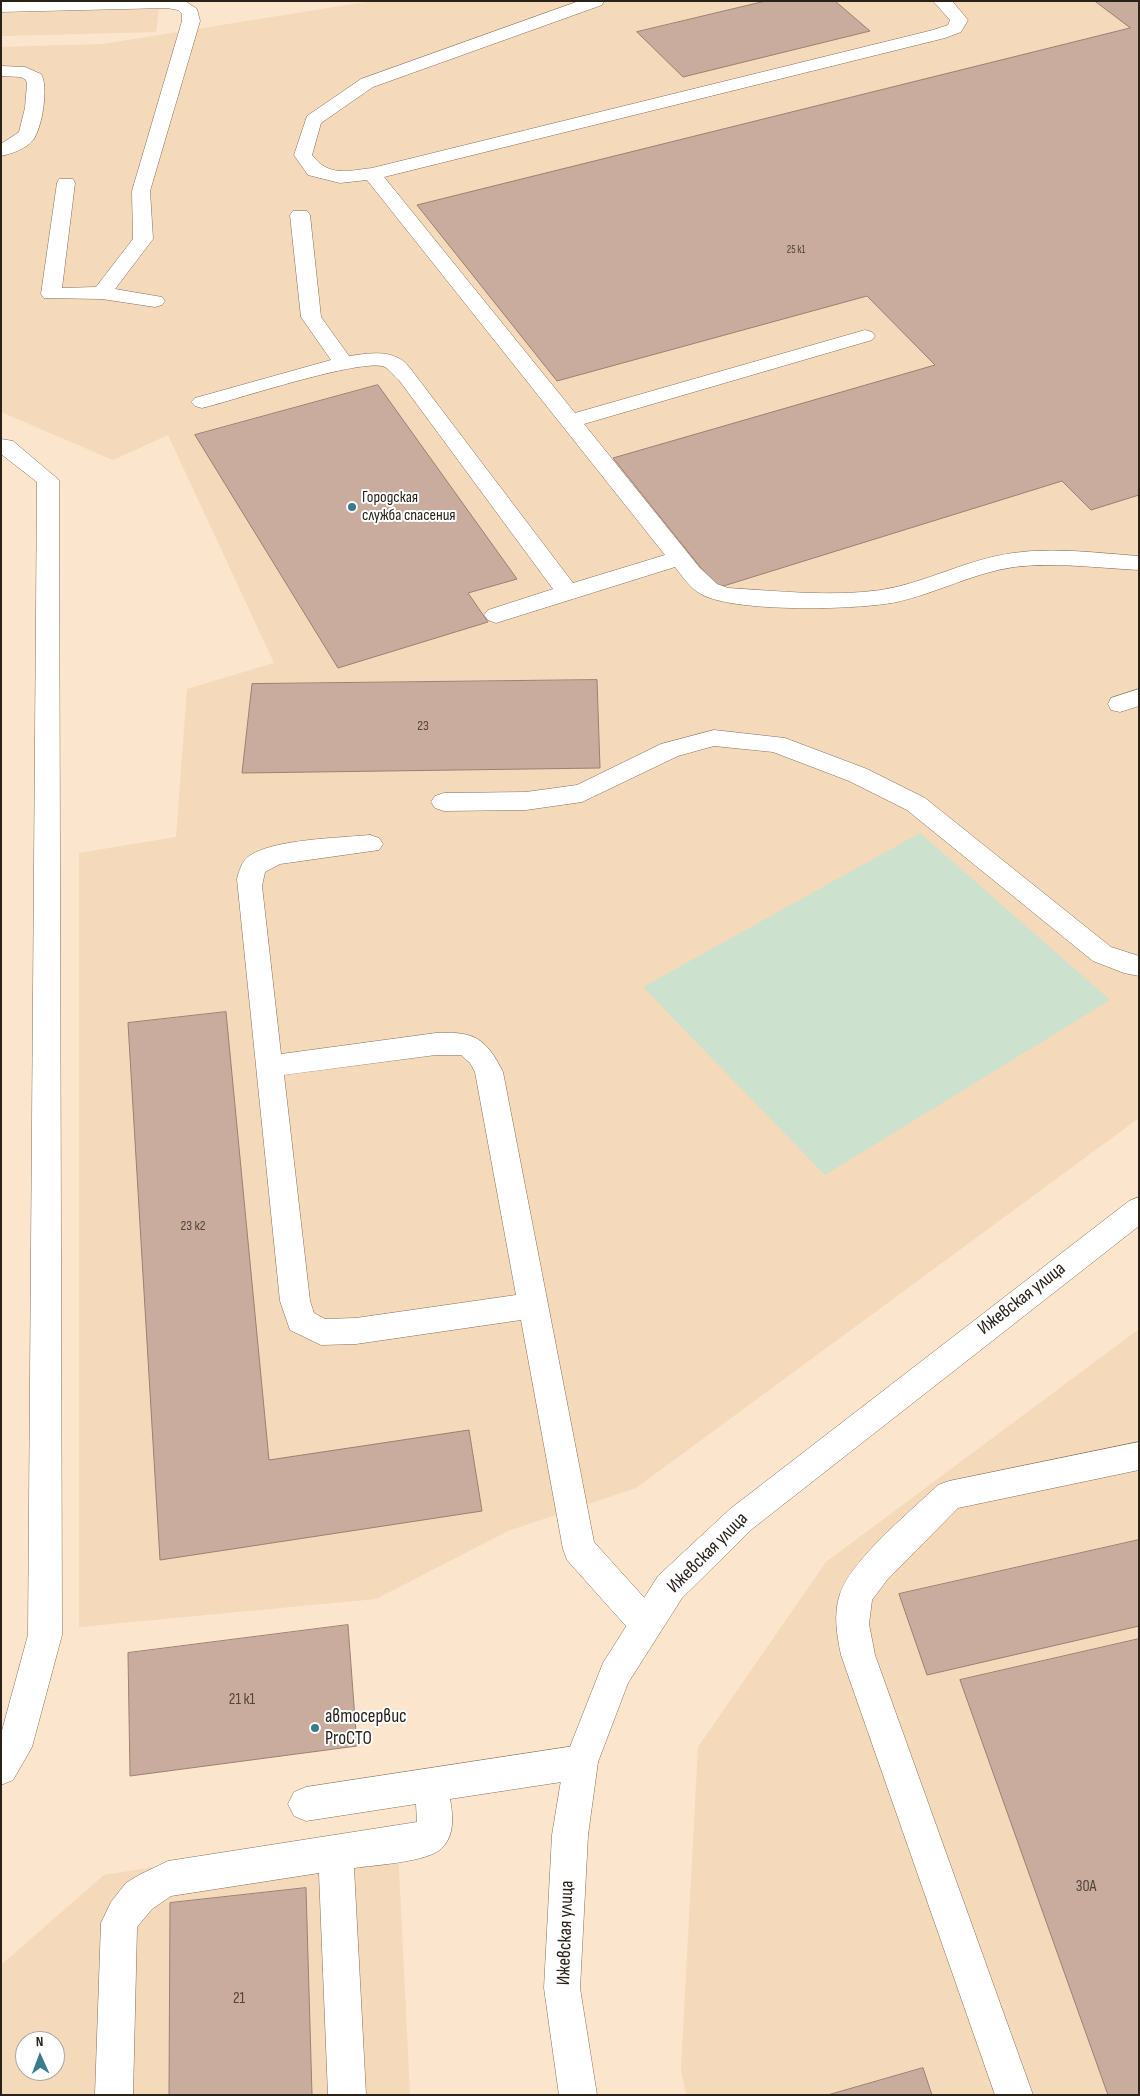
<!DOCTYPE html>
<meta charset="utf-8">
<style>
body{margin:0}
#map{position:relative;width:1140px;height:2096px;overflow:hidden;background:#fbe5cc;font-family:"Sofia Sans Condensed",sans-serif}
canvas{display:block}
.frame{position:absolute;inset:0;border:2px solid #2a2219;pointer-events:none}
.north{position:absolute;left:15px;top:2031px;width:50px;height:50px;box-sizing:border-box;background:#fff;border:1px solid #aaa7a3;border-radius:50%;rotate:358deg;font-size:14px;font-weight:700;line-height:20px;text-align:center;color:#2a2219}
.north::after{content:'';display:block;margin:auto;width:18px;height:22px;background:#3a7c8e;clip-path:polygon(50% 0,100% 100%,50% 72%,0 100%)}
</style>
<div id="map">
<canvas width="1140" height="2096"></canvas>
<div class="frame"></div>
<div class="north">N</div>
</div>
<script>
const g = document.querySelector('canvas').getContext('2d');
g.lineJoin = 'round';
function paint(path, color) {
  g.fillStyle = color;
  g.fill(path, 'evenodd');
}
function strokePath(path, color, width, dash) {
  g.strokeStyle = color;
  g.lineWidth = width;
  g.lineCap = dash ? 'butt' : 'round';
  g.setLineDash(dash || []);
  g.stroke(path);
}
function drawText(font, color, halo, rows, align = 'center') {
  g.font = font + ' "Sofia Sans Condensed",sans-serif';
  g.lineWidth = 4;
  g.setLineDash([]);
  g.textBaseline = 'middle';
  g.strokeStyle = halo;
  g.fillStyle = color;
  for (const [text, x, y, turn = 0] of rows) {
    g.save();
    g.translate(x, y);
    g.rotate((+turn || 0) * Math.PI / 180);
    g.textAlign = isNaN(turn) ? turn : align;
    if (halo) g.strokeText(text, 0, 0);
    g.fillText(text, 0, 0);
    g.restore();
  }
}
const built = new Path2D(`
 M372 1H1139V1118L636 1488 508 1531 376 1599 79 1627V853L176 837 187 689 274 663 168 435 113 460 1 412V47L103 44Z
 M159 9 156 32 1 36V13Z
 M1139 1329V2095H686L681 2069 698 1747 826 1562Z
 M397 1828 410 2095H1V1965L104 1875ZM25 2041H55V2071H25Z`);
const green = new Path2D(`
 M920 833 1110 1000 825 1175 643 987Z`);
const building = new Path2D(`
 M766 1H835L870 31 683 77 637 32Z
 M1095 1H1139V495L1091 510 1062 481 717 588 613 458 935 365 867 296 557 381 417 205 1130 28Z
 M378 385 517 579 468 593 488 622 338 668 195 435Z
 M597 680 600 768 242 773 252 684Z
 M226 1012 269 1460 469 1430 482 1511 160 1560 128 1023Z
 M1139 1540V1626L927 1675 899 1594Z
 M348 1625 357 1746 130 1776 128 1653Z
 M1139 1639V2095H1108L960 1680Z
 M306 1888 312 2095H169L170 1903Z
 M923 2068 932 2095H828Z`);
const lane = new Path2D(`
 M185 1 197 9 200 21 150 191 153 239 115 289 162 297 165 301 162 305 155 307 102 299 44 298 41 294 57 183 59 179H73L75 183 62 288 96 287 133 239 132 191 182 21V14L178 10 167 8 1 12V2Z
 M579 1H604L602 5 373 87 321 123 312 155C329 177 346 171 372 168L933 30 948 25 950 20 933 1H952L968 20 961 32 945 38 384 177 575 413 858 332 865 330 872 332 875 336 872 340 584 424 699 567 717 584 728 588C779 591 830 597 881 590 926 583 967 559 1013 553 1054 547 1097 553 1139 556V570C1097 568 1055 562 1014 567 973 573 937 593 897 602 860 610 733 613 701 594 691 589 682 576 675 567L496 623 488 620 484 615 488 610 553 589 399 380C395 377 390 370 385 367 363 357 232 401 202 408L195 406 191 402 195 398 331 360 301 317 290 215 293 211H307L310 215 321 317 349 356C364 354 384 350 398 358 404 360 409 367 413 372L573 583 665 555 367 180 340 183 308 175 294 155 307 116 361 79Z
 M1 66 25 67 41 74C49 86 42 129 33 140 26 149 11 154 1 156V144L19 132 25 108 27 84 26 80 21 77 1 76Z
 M1 439 13 441 59 480 62 1635 32 1747 13 1780 1 1785V1734L28 1635 37 482 1 454Z
 M1139 689V706L1120 712 1111 710 1108 704 1111 698Z
 M714 730 785 738 867 769 925 798 1111 947 1139 956V976L1124 973 1093 961 907 810 849 781 773 752 714 746 678 756 582 802 526 810 444 811 435 808 431 802 435 796 444 793 526 792 577 785 661 744Z
 M370 835 379 838 383 844 379 850 280 864 265 872 262 886 281 1054 436 1033C474 1031 486 1038 503 1072L594 1542 658 1613 663 1624 658 1635 646 1640 634 1635 567 1560 563 1549 521 1320 356 1344 321 1345 290 1330 280 1301 237 879C239 871 242 861 249 856 274 839 339 838 370 835ZM436 1055H461L470 1063 475 1072 516 1295 356 1318 325 1319 314 1313 310 1301 284 1075Z
 M1139 1442V1470L958 1508 887 1580 872 1600 869 1624 875 1655 1033 2095H995L841 1655C837 1635 833 1614 840 1594 851 1560 911 1511 938 1485L949 1481Z
 M581 1745 593 1750 598 1762 593 1774 581 1779 450 1799C453 1815 455 1835 442 1848 429 1862 375 1865 354 1868L366 2095H328L319 1873 171 1896 152 1909 137 1927 133 2095H95L101 1923 111 1902 126 1883 139 1875 168 1861 417 1822 416 1804 306 1821 294 1816 288 1804 294 1792 306 1787Z`);
const secondary = new Path2D(`
 M1139 1197V1226L752 1529 682 1598 628 1683 598 1762 588 1835 580 1988 597 2095H559L544 1988 552 1835 564 1762 603 1663 658 1576 730 1509 1129 1201Z`);
const markers = [
 [352,507,5,"#3a7c8e"],
 [315,1728,5,"#3a7c8e"]
];
const farNumbernames = [
 ["25 к1",796,250]
];
const numberNames = [
 ["23",423,726],
 ["23 к2",193,1226]
];
const poiNames = [
 ["Городская",362,498],
 ["служба спасения",362,516]
];
const nearNumbernames = [
 ["21 к1",242,1700],
 ["30А",1086,1887],
 ["21",239,1999]
];
const nearStreetnames = [
 ["Ижевская улица",1022,1299,-38],
 ["Ижевская улица",708,1553,-45],
 ["Ижевская улица",566,1933,-88]
];
const nearPoinames = [
 ["автосервис",325,1717],
 ["ProСТО",325,1739]
];
paint(built, '#f4d9bb');
paint(green, '#cde1cf');
paint(building, '#caac9e');
strokePath(building, '#9c8072', 1);
strokePath(lane, '#85715b', 1);
strokePath(secondary, '#85715b', 1);
paint(lane, '#fff');
paint(secondary, '#fff');
for (const [x, y, r, color] of markers) {
  const dot = new Path2D();
  dot.arc(x, y, r, 0, 2 * Math.PI);
  g.fillStyle = color;
  g.fill(dot);
  strokePath(dot, '#fff', 2);
}
drawText('11px', '#52443a', null, farNumbernames);
drawText('14px', '#52443a', null, numberNames);
drawText('16px', '#2a2219', '#fff', poiNames, 'left');
drawText('16px', '#52443a', null, nearNumbernames);
drawText('19px', '#2a2219', '#fff', nearStreetnames);
drawText('19px', '#2a2219', '#fff', nearPoinames, 'left');
</script>
